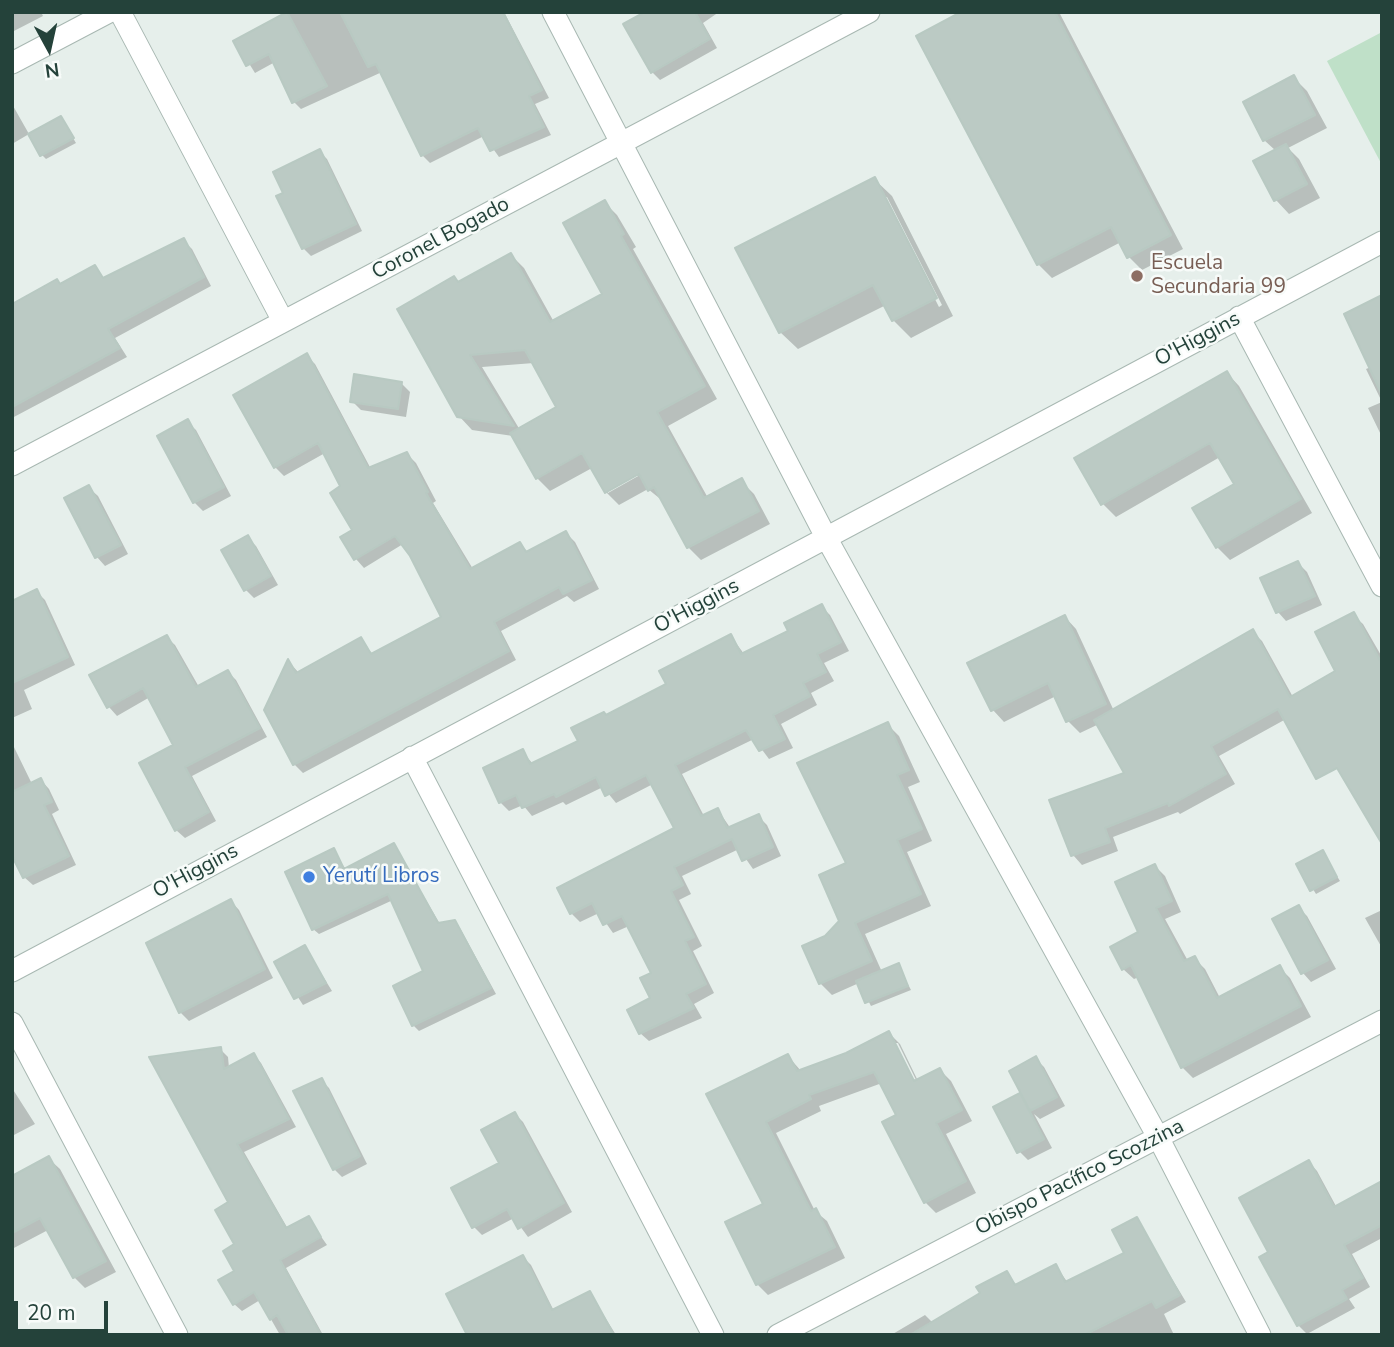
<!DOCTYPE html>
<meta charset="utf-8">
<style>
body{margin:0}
#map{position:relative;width:1394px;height:1347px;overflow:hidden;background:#e6efeb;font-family:"Nunito Sans",sans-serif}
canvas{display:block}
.frame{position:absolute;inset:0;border:14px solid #24423a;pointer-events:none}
.north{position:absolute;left:14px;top:14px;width:70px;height:70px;-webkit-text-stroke:5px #f7fbf9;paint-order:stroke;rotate:172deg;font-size:19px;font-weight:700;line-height:28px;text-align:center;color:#24423a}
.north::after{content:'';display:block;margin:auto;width:24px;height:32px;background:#24423a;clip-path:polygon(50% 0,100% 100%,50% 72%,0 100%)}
.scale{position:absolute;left:14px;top:1301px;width:94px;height:32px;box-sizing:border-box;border:4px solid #24423a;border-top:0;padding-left:9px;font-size:21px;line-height:24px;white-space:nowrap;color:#24423a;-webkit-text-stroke:5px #f7fbf9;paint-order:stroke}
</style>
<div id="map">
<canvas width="1394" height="1347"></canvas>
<div class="frame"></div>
<div class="north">N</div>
<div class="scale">20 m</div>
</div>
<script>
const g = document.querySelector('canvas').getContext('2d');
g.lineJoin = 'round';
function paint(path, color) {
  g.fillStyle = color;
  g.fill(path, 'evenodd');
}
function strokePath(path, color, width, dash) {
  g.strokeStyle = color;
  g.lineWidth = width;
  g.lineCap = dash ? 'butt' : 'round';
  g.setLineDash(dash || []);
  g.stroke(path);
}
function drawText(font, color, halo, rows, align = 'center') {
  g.font = font + ' "Nunito Sans",sans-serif';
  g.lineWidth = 5;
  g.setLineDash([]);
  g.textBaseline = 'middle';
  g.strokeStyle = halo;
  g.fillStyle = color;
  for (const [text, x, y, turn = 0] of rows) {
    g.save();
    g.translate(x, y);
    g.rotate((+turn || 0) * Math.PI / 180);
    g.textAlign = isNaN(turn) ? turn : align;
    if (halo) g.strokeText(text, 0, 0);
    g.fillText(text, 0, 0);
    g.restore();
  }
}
const green = new Path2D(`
 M1382 32V165L1327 61Z`);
const shadow = new Path2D(`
 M12 12H41L43 16 12 32Z
 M290 12H504L549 98 535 104 551 135 499 157 484 136 430 163 422 155 382 72 301 109 294 102 275 62 255 73 235 41Z
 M649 12H719L703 23 717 48 660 80 652 72Z
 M964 12H1059L1183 249 1142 270 1129 257 1121 242 1052 278 1038 264Z
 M1294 78 1307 91 1327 128 1288 148 1299 159 1320 198 1289 214 1276 200 1255 162 1276 151 1264 140Z
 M12 104 29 134 12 144Z
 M61 118 76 143 46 159 42 155Z
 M320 152 327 159 362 231 311 256 303 248 278 197 285 194Z
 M874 179 892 196 953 316 911 338 893 320 886 305 798 349 780 332ZM883 197H887L942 305 939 307Z
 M604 202 617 215 636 247 633 249 717 399 668 426 708 498 741 481 754 494 770 524 701 560 688 547 664 502 648 489 619 505 606 492 592 468 550 491 537 478 513 436 472 430 459 416V283L511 255 524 268 554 322 605 295ZM534 363 559 408 520 430 482 367ZM645 468 647 471 608 493V489Z
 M183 240 192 249 211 286 115 338 127 357 12 418V299L15 304 57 281 61 285 94 267 105 279Z
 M1382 306V437L1368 408 1382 402 1366 369 1371 367Z
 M306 355 315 364 371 469 407 454 416 463 436 501 433 503 473 569 520 544 529 553 566 533 575 542 599 589 574 602 567 596 501 631 516 660 303 773 294 764 289 662 299 673 361 639 373 655 443 618 403 544 364 568 356 559 342 537 354 530 343 487 325 453 284 476 275 467Z
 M1227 373 1239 386 1312 513 1230 560 1217 547 1236 485 1220 457 1116 517 1103 504 1077 459Z
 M402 384 410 392 406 417 361 410 352 401Z
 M187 422 196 430 231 496 203 511 194 502 159 437Z
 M89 488 98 496 128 554 105 566 97 557Z
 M247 537 256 546 278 585 254 598 245 589Z
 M1298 563 1307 572 1322 605 1286 621 1278 612 1263 579Z
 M36 591 45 600 75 665 24 690 32 709 12 718V640Z
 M821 606 830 615 849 651 824 663 834 681 811 693 817 705 781 724 793 748 769 759 754 739 682 774 704 816 718 810 731 829 758 816 767 825 781 856 753 869 739 849 682 876 691 894 679 900 702 946 693 951 714 993 694 1004 702 1018 649 1041 640 1033 653 999V974L629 926 613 933 599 913 580 922 571 913 676 829 653 784 616 803 603 787 566 805 563 802 532 816 523 805 509 811 500 802 522 751 533 764 580 741 607 717 668 685 731 636 744 654 790 632Z
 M1353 615 1363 624 1382 657V712L1286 719 1219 756 1235 784 1180 814 1178 812 1113 837 1118 851 1082 865 1073 855 1052 801 1126 774 1099 724 1080 733 1068 721 1056 696 1004 722 993 710 970 664 1065 617 1076 629 1114 711 1252 631 1262 641 1293 697 1338 672Z
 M166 637 175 645 199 687 228 672 236 680 267 737 192 776 216 821 185 838 176 830 175 745 150 697 117 716 109 707Z
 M887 724 899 736 920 782 908 787 932 841 907 852 931 906 865 934 882 972 898 965 911 990 871 1006 859 983 832 995 820 983 826 937 841 921 848 864Z
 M12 743 32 784 41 780 49 789 59 810 52 814 76 865 33 885 24 877 15 858H12Z
 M394 845 440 924 454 922 460 928 496 994 419 1031 413 1025 426 972 393 900 319 934 313 929 334 851 346 870Z
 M1322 852 1340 881 1316 894 1298 865Z
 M1155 866 1165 876 1181 912 1165 919 1188 961 1194 958 1205 969 1220 998 1280 968 1290 978 1311 1017 1193 1078 1182 1067 1139 977 1134 979 1123 969 1140 933Z
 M231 901 239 910 273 978 189 1021 180 1012 148 944Z
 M1298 907 1307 916 1336 969 1311 982 1303 973Z
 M1382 910V948L1365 918Z
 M305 947 332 991 303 1005 276 963Z
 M889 1033 900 1044 918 1081 940 1070 951 1081 972 1121 946 1134 976 1193 936 1213 925 1202 899 1116 882 1083 819 1106 821 1111 776 1133 815 1211 827 1221 845 1258 768 1295 757 1284 765 1205 709 1095 788 1056 801 1071 847 1054ZM894 1043H898L920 1088 917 1089Z
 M220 1049 228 1057 229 1068 254 1055 261 1063 296 1127 244 1152 288 1229 308 1218 327 1245 286 1268 323 1335H280L260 1300 242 1311 234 1304 236 1245 230 1203Z
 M1035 1058 1044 1067 1065 1106 1040 1119 1034 1114 1052 1148 1028 1160 1019 1151 1020 1095 1026 1101Z
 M321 1080 329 1088 367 1164 342 1177 334 1169Z
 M12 1088 35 1124 12 1136Z
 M515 1114 523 1122 572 1212 528 1237 514 1218 482 1235 474 1227 501 1163Z
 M49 1159 60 1169 116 1272 85 1288 74 1277 48 1230 12 1249V1179Z
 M1309 1162 1317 1171 1337 1208 1369 1203 1382 1226V1238L1352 1254 1370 1287 1349 1299 1355 1308 1307 1334 1298 1325 1261 1258 1271 1253Z
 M1136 1219 1186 1302 1164 1314 1174 1335H891L925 1315 933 1323 982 1293 1007 1273 1017 1286 1056 1266 1068 1283 1127 1254Z
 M523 1257 531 1265 554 1311 590 1293 616 1335H469Z`);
const building = new Path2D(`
 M287 12 327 86 292 103 269 54 246 66 233 41Z
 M340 12H503L542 90 529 96 544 127 490 151 478 128 421 156 376 64 368 67Z
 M645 12H695L710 39 651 73 623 24Z
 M961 12H1055L1171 235 1127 258 1111 227 1037 265 916 36Z
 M1294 75 1315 115 1263 141 1243 102Z
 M61 116 74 138 40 156 28 134Z
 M1286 144 1307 184 1274 201 1253 161Z
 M320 149 356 224 302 249 276 196 283 193 273 172Z
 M875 177 937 298 892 321 873 285 779 333 735 248Z
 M605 200 624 234 621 236 705 386 657 412 704 498 742 478 759 511 687 548 654 487 648 491 639 474 605 493 582 453 536 479 510 433 556 407 525 350 470 355 514 426 457 417 397 309 454 276 458 282 511 253 550 322 602 294 563 223Z
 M184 238 204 277 108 329 120 348 12 407V304L57 279 60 284 95 265 103 278Z
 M1382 295V395L1344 314Z
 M307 353 368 468 407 452 428 492 426 493 470 569 520 542 526 552 566 531 592 580 563 594 559 587 494 622 509 651 293 765 264 710 288 659 296 673 361 637 371 654 441 617 410 556 395 536 354 560 340 537 352 530 330 493 340 486 318 443 274 468 233 395Z
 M1227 371 1301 499 1216 548 1192 508 1234 484 1210 443 1101 505 1074 458Z
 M354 374 402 382 398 409 350 402Z
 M188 419 224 487 193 503 157 436Z
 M89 485 121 545 95 558 64 498Z
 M248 535 271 576 244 591 221 550Z
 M1298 561 1315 596 1276 613 1260 578Z
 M37 589 68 657 12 683V601Z
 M822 604 841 642 817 654 826 672 803 683 810 696 773 715 785 739 759 751 746 730 675 765 701 816 718 808 727 828 759 814 773 847 742 861 732 839 674 867 683 885 671 891 694 937 685 941 706 984 686 994 694 1008 639 1034 627 1010 650 998 640 978 651 973 622 916 603 925 592 903 570 914 557 888 674 828 646 775 605 796 596 777 556 797 554 794 522 808 516 795 499 803 483 768 523 749 530 764 578 741 571 728 604 712 606 715 666 684 659 671 731 634 741 654 788 631 784 623Z
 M1354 612 1382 664V844L1337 768 1316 779 1278 709 1211 746 1226 774 1169 806 1168 803 1105 828 1110 842 1071 856 1049 800 1124 773 1094 720 1253 629 1290 697 1335 671 1315 632Z
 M1065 615 1106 704 1066 722 1048 683 991 711 967 663Z
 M167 635 196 687 228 670 260 728 185 767 209 812 175 831 139 763 173 745 143 688 107 708 89 675Z
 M888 722 909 770 897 775 922 829 897 840 921 894 855 923 872 961 819 984 802 946 825 936 839 921 819 875 846 863 797 763Z
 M41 778 52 802 44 805 69 856 23 878 12 856V792Z
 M394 843 438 923 455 920 491 988 412 1026 393 986 423 971 388 894 312 930 285 872 334 848 344 869Z
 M1323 850 1337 877 1310 891 1296 864Z
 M1155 864 1172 901 1156 908 1184 961 1195 956 1217 998 1280 965 1301 1006 1181 1068 1131 965 1122 970 1110 947 1138 932 1115 882Z
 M231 899 265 969 179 1013 146 943Z
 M1299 905 1328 960 1301 974 1272 919Z
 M305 945 326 983 294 999 274 962Z
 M899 963 908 986 865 1003 856 981Z
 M889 1031 914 1081 940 1068 962 1110 936 1123 966 1181 924 1203 882 1122 896 1115 874 1072 809 1095 811 1099 766 1122 811 1211 816 1208 835 1247 756 1285 725 1222 763 1204 706 1094 788 1054 797 1071 846 1053Z
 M221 1047 224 1069 254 1053 289 1119 237 1144 286 1228 309 1216 321 1237 280 1260 321 1335H288L277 1315 270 1320 254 1292 233 1305 218 1280 234 1271 223 1251 234 1244 215 1210 228 1202 149 1057Z
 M1036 1056 1057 1097 1030 1111 1009 1071Z
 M322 1078 360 1156 333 1170 293 1091Z
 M1020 1093 1044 1139 1017 1153 993 1107Z
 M515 1112 564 1203 518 1229 507 1209 472 1228 451 1188 499 1163 481 1130Z
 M49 1156 106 1261 73 1278 40 1218 12 1233V1176Z
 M1309 1160 1334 1207 1382 1181V1225L1344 1245 1363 1278 1342 1290 1347 1299 1297 1326 1259 1257 1268 1252 1239 1198Z
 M1137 1217 1180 1295 1156 1308 1152 1301 1084 1335H910L980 1293 976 1287 1007 1271 1015 1285 1056 1264 1065 1282 1124 1253 1112 1230Z
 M523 1255 552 1310 590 1291 614 1335H467L446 1294Z`);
const street = new Path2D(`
 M120 12 283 321
 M553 12 827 539 1158 1137 1260 1335
 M12 63 109 12
 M1239 317 1382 586
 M12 465 869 12
 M412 757 713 1335
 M12 971 1382 242
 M12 1023 177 1335
 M778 1335 1382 1021`);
const markers = [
 [1137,276,7,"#8d6e63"],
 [309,877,7,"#3f7fe0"]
];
const streetNames = [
 ["Coronel Bogado",441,239,-28],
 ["O'Higgins",1198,340,-28],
 ["O'Higgins",697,607,-28],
 ["O'Higgins",196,872,-28],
 ["Obispo Pacífico Scozzina",1080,1178,-27]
];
const educationNames = [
 ["Escuela",1151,264],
 ["Secundaria 99",1151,288]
];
const shopNames = [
 ["Yerutí Libros",323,877]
];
paint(green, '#bfe0c8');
paint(shadow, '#0003');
paint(building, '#bbcac4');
strokePath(building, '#b8c9c2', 2);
strokePath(street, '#a8b8b2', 23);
strokePath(street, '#fff', 21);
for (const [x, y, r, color] of markers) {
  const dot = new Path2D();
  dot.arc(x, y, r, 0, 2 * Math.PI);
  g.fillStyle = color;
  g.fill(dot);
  strokePath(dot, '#f7fbf9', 2.5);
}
drawText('21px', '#24423a', '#f7fbf9', streetNames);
drawText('21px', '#785e54', '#f7fbf9', educationNames, 'left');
drawText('21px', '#366cbe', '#f7fbf9', shopNames, 'left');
</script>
